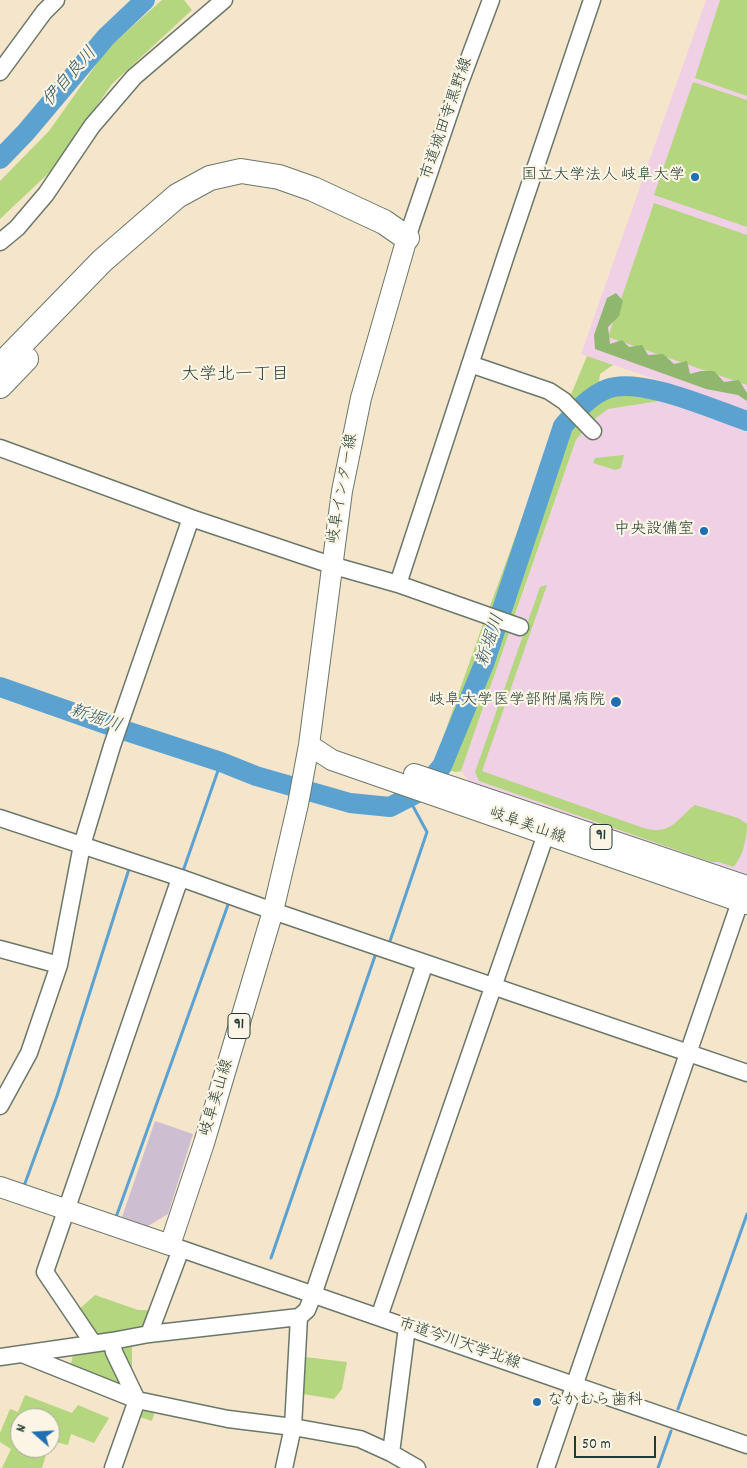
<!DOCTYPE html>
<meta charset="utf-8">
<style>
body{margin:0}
#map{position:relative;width:747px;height:1468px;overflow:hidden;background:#f5e5cb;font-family:Dekko,sans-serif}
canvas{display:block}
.north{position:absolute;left:10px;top:1408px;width:50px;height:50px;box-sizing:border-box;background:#fcf5e5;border:1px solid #a4ab9e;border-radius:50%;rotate:289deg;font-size:14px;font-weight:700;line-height:20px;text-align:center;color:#1f3d34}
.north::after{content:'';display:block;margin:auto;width:18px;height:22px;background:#1f6fb2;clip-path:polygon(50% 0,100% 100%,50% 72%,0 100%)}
.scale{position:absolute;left:574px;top:1436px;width:82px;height:22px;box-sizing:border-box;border:2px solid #1f3d34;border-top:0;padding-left:6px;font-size:15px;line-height:18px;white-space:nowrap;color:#1f3d34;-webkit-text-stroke:4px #fcf5e5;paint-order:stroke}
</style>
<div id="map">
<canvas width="747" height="1468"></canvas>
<div class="north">N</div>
<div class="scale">50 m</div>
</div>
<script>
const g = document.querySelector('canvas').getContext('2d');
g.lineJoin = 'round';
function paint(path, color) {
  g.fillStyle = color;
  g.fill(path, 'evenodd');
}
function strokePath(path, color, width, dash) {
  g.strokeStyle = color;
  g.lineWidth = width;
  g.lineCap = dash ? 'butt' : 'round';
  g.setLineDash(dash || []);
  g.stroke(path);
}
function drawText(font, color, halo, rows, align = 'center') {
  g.font = font + ' Dekko,"Klee One",sans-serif';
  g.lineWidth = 4.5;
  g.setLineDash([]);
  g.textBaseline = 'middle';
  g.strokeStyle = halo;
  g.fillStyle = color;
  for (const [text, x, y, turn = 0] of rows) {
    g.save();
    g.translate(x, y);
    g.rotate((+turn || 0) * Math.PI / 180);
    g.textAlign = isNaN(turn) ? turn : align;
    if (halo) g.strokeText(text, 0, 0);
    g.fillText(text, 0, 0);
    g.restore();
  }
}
const built = new Path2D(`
 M706 0H747V410L581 354Z
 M659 401 747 430V879L471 784 461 771 576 440 592 421 608 409Z`);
const industrial = new Path2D(`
 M155 1121 193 1134 168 1214 148 1226 122 1217Z`);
const green = new Path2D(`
 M162 0H184L192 10 112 84 53 169 0 219V181L49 131 108 48Z
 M720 0H747V96L695 78Z
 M693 82 747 100V227L654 195Z
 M654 203 747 235V385L608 337Z
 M587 356 613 365 600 374 599 381 622 393 658 392 659 401 608 409 592 421 570 397Z
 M561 411 559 428 497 611 489 609Z
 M573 422 582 433 576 440 514 617 505 614 566 428Z
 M624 455 621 468 615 470 593 463 595 458Z
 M547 585 482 771 635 825C641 827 649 830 655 830 674 831 682 814 695 805L738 818 747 824C747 837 743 858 733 867L719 862H711L479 781 475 772 540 587Z
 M483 624 492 630 441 765 434 763Z
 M501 630 509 633 461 771 456 772 445 769Z
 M95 1295 138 1310H154L142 1333 99 1339 76 1312Z
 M132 1340V1366L129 1373 117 1349Z
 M110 1348 131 1393 70 1369 74 1350Z
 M305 1357 347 1362 342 1389 334 1399 303 1394Z
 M25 1395 72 1413 78 1405 109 1418 94 1443 71 1434 68 1445 51 1441 50 1442V1418H20V1448H48L42 1468H2L11 1449 0 1442V1433L10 1409 18 1412Z
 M143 1406 156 1408 152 1421 137 1416Z`);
const forest = new Path2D(`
 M616 293 623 301 619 316 608 327 610 344 622 340 629 347 642 345 648 355 663 354 674 364 687 361 690 374 701 371H714L724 382 739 380 747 393V401L738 395 706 389 595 349 594 335 607 298Z`);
const stream = new Path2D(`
 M182 874 221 762
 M389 944 427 832 408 797
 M24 1186 57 1096 129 869H131
 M115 1220 229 902
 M271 1258 376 953 377 952
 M678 1409 747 1214
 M658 1468 671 1431`);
const river = new Path2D(`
 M0 159 26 132 106 37 145 0
 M0 687 117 728 221 762 256 776 350 803 390 807 421 791 442 766 484 664 563 426C576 412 589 396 607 389 639 376 714 410 747 421`);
const minor = new Path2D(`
 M0 72 44 12 56 0
 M407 238 458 88 491 0
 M0 242 17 228 46 194 92 126 134 77 224 0
 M470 364 549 391 564 401 593 431
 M0 448 191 518 331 565 398 584 520 627
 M398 584 506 255 592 0
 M0 818 181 878 273 911 747 1073
 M0 949 59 965
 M0 1106 29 1053 59 965 82 845 112 746 191 518
 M170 1245 747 1445
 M379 1317 546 834
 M149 1334 181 1249
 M112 1341 114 1352 137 1400 113 1468
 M93 1343 45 1272 177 887 181 878
 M22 1354 137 1400 228 1419 293 1427 360 1439 391 1453 417 1468
 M0 1357 112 1341 149 1334 299 1317
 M391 1453 407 1327
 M284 1468 293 1427 299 1317 307 1310 313 1295 425 963
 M546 1468 744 890`);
const major = new Path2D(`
 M309 745 332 760 747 904
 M414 774 747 886
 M0 1187 170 1245 204 1143 273 911 289 843 298 804 309 745 342 491 361 398 407 238`);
const highway = new Path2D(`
 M0 366 102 261 177 196 210 178 241 171 279 177 313 189 384 222 407 238
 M0 386 26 359`);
const markers = [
 [695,177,5,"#1f6fb2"],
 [704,531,5,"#1f6fb2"],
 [616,702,6,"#1f6fb2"],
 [537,1402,5,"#1f6fb2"]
];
const shields = [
 [601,837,22],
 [239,1026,22]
];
const shieldNames = [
 ["91",601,837],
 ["91",239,1026]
];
const streetNames = [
 ["市道城田寺黒野線",448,119,-71],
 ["岐阜インター線",344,489,-80],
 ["岐阜美山線",527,827,19],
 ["岐阜美山線",218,1098,-73],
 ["市道今川大学北線",459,1345,19]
];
const poiNames = [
 ["国立大学法人 岐阜大学",685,177],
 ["中央設備室",694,531],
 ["岐阜大学医学部附属病院",605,702],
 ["なかむら歯科",547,1402,"left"]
];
const waterNames = [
 ["伊自良川",71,78,-49],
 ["新堀川",492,641,-71],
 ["新堀川",95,720,19]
];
const neighbourhoodNames = [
 ["大学北一丁目",235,377]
];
paint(built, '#f0d0e5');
paint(industrial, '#cebed2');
paint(green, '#b4d67e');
paint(forest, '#8fb76d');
strokePath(stream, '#5ba2d1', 3);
strokePath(river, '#5ba2d1', 20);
strokePath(minor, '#6a7869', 19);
strokePath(major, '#6a7869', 22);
strokePath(highway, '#6a7869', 26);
strokePath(minor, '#fff', 16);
strokePath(major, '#fff', 20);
strokePath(highway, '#fff', 24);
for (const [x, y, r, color] of markers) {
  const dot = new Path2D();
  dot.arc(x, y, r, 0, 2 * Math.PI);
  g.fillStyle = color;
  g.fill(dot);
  strokePath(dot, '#fcf5e5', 2);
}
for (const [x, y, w] of shields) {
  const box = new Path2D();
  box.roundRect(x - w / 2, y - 12.5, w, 25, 4);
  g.fillStyle = '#fcf5e5';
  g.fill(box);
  strokePath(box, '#1f3d34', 1);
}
drawText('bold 15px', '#1f3d34', null, shieldNames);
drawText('16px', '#1f3d34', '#fcf5e5', streetNames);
drawText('16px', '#1f3d34', '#fcf5e5', poiNames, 'right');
drawText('italic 18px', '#315b63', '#fcf5e5', waterNames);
drawText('18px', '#1f3d34', '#fcf5e5', neighbourhoodNames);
</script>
